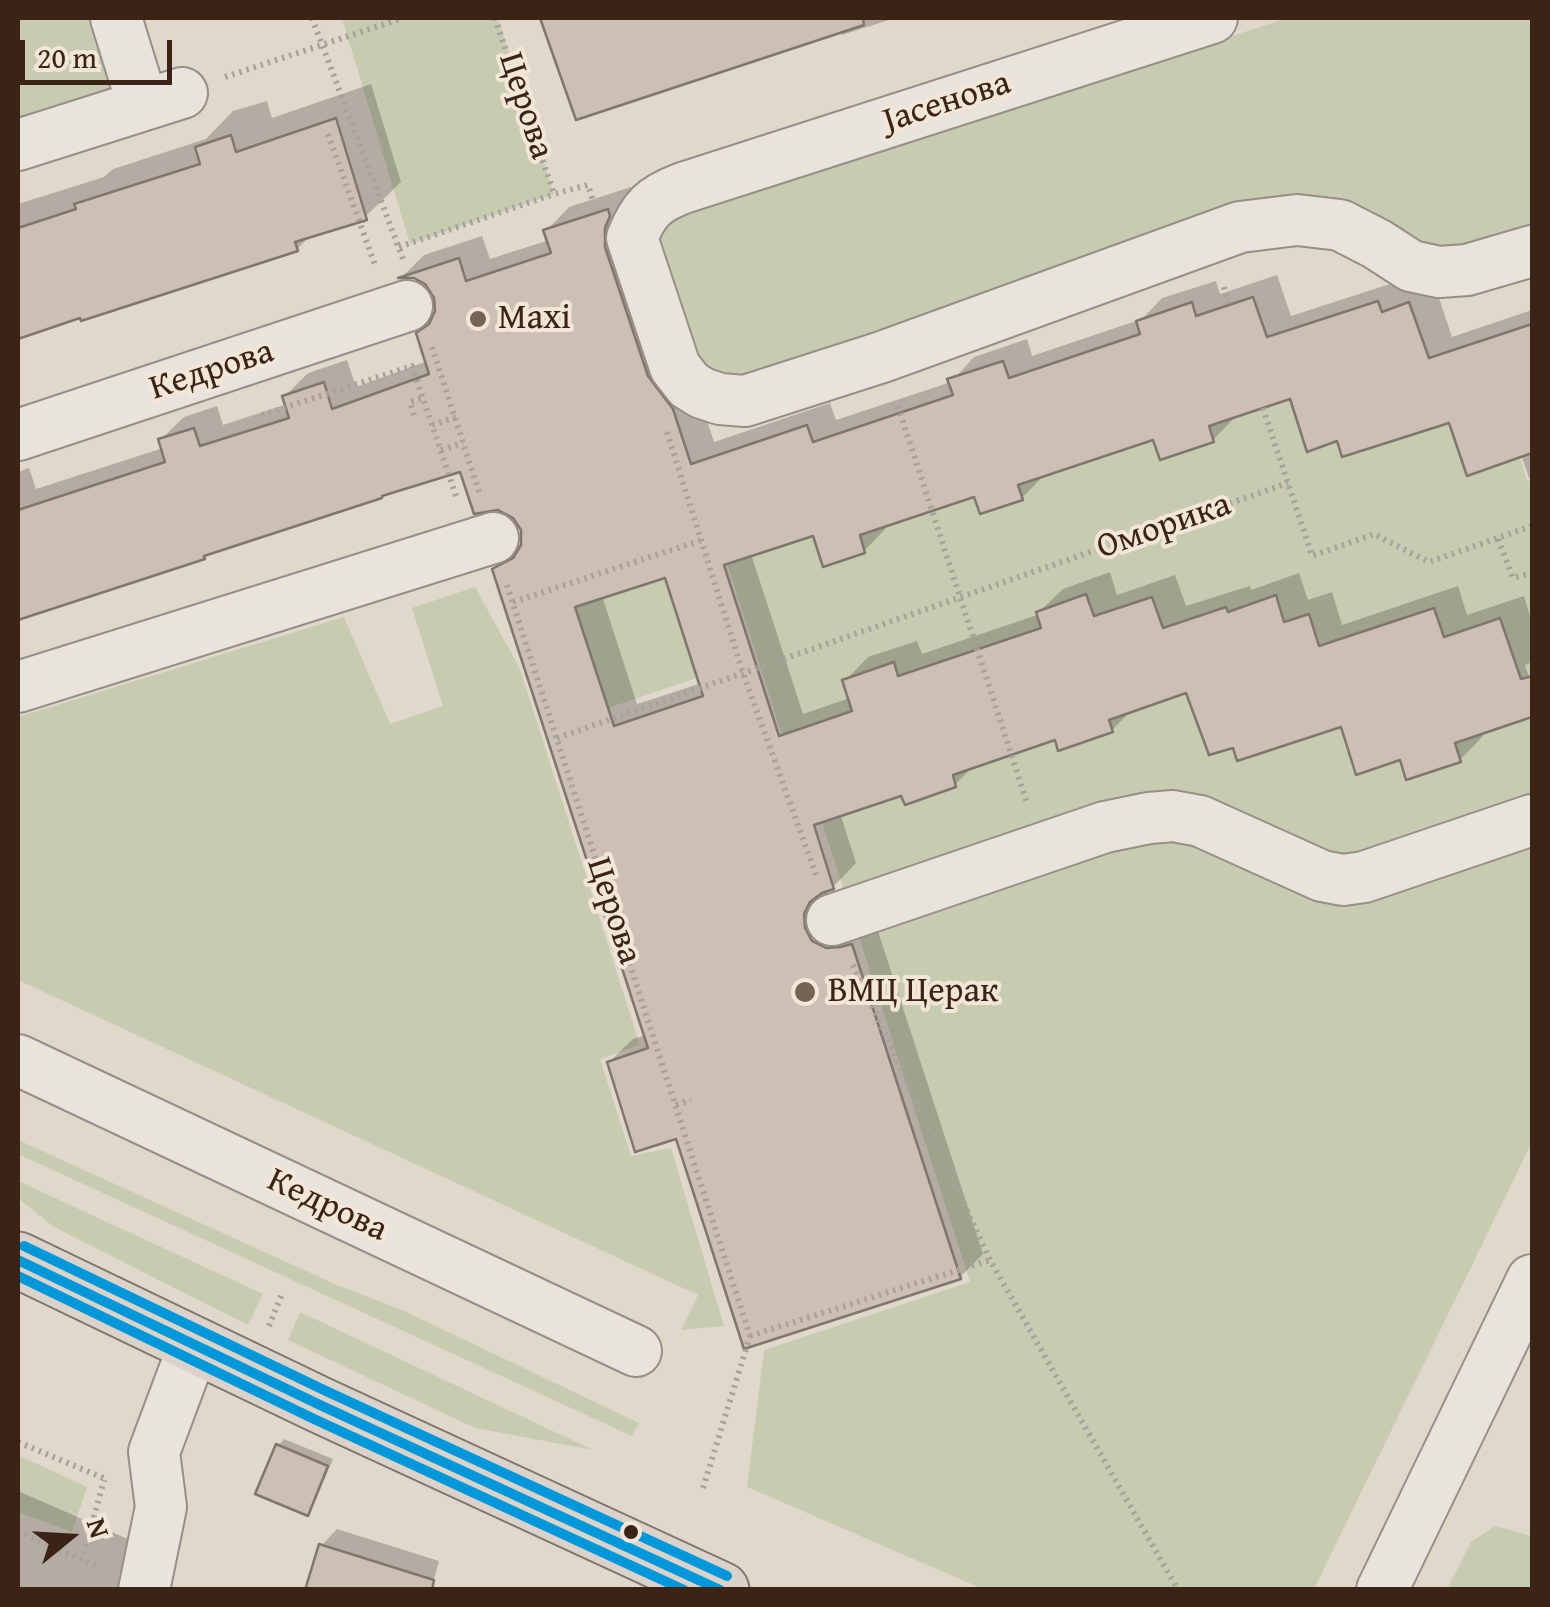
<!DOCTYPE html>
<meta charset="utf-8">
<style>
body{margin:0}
#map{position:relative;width:1550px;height:1607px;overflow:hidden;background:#e1d8cc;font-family:"Gentium Book Plus",serif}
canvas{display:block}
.frame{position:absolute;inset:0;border:20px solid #3b2415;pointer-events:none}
.north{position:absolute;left:20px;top:1487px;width:100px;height:100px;-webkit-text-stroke:8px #f1e6d8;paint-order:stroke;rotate:72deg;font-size:28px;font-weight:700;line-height:40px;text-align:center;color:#3b2415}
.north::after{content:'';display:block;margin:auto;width:35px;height:45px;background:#3b2415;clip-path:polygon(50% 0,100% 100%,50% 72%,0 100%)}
.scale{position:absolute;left:20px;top:40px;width:152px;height:45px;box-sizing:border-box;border:5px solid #3b2415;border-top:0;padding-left:12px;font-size:30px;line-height:35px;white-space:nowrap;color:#3b2415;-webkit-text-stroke:8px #f1e6d8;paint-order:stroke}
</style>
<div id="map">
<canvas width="1550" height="1607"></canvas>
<div class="frame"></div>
<div class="north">N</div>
<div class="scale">20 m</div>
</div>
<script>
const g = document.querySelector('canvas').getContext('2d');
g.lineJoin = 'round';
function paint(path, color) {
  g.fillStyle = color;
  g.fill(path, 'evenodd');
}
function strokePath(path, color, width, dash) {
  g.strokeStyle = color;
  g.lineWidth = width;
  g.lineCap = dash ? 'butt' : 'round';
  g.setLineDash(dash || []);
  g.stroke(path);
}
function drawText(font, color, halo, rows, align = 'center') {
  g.font = font + ' "Gentium Book Plus",serif';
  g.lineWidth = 8;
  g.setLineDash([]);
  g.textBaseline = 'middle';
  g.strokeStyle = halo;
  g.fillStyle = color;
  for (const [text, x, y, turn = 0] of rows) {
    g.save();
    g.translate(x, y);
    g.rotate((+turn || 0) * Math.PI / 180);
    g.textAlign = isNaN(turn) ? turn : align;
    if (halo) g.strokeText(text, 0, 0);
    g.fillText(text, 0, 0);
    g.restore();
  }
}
const green = new Path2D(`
 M18 18H91L115 90 18 122Z
 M342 18H498L554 194 410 244Z
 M1288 18H1532V231L1440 256 1240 211 745 376 699 374 652 255C660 235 668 222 688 211Z
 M1309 393 1308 451 1337 441 1342 457 1443 407 1467 475 1520 458 1527 481 1532 480V678L1531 676 1521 679 1500 618 1444 637 1433 608 1379 626 1303 684 1276 595 1235 609 1243 631 1173 656 1152 597 1094 616 1086 594 1037 612 1041 628 898 676 893 663 843 680 852 711 782 735 727 564 813 536 824 567 865 553 860 535 974 497 980 514 1023 499 1018 485 1153 440 1161 460 1214 442 1209 426Z
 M665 578 697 678 608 708 575 607Z
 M475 587 520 669 640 1045 600 1059 631 1156 671 1148 724 1326 681 1330 698 1295 18 980V717L344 617 390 724 443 706 412 608Z
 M1210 685 1194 713 1209 755 1285 731 1289 745 1312 737 1333 705 1357 775 1400 761 1406 780 1461 762 1451 731 1479 735 1532 717V1142L1314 1589H983L747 1487 764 1350 970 1282 822 822 901 795 905 805 956 787 953 775 1055 740 1059 750 1113 732 1109 720Z
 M18 1140 337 1285 402 1310 639 1423 632 1436 18 1154Z
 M18 1181 263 1294 248 1325 54 1227 18 1198Z
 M300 1312 593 1450 475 1428 288 1340Z
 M18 1455 87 1487 72 1532 18 1512Z
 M1495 1526 1532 1536V1589H1447L1471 1542Z`);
const shadow = new Path2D(`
 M550 18H895L842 35 840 30 545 22Z
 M371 84 401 182 365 217 311 235 297 249 18 336V204L104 177 113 169 206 139 233 111 267 101 272 118Z
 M631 187 714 442 830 403 836 420 951 382 974 357 1027 339 1032 356 1142 319 1162 298 1216 281 1220 294 1277 275 1291 316 1402 280H1433L1452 337 1532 310V477L1529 478 1521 455 1450 420 1338 438 1292 396 1236 416 1213 440 1155 436 1046 473 1022 498 976 493 886 523 887 527 864 551 814 533 751 554 803 714 850 698 845 681 868 657 917 641 922 654 1040 614 1039 612 1063 589 1110 572 1117 595 1175 575 1186 606 1250 586 1251 590 1299 573 1308 600 1332 592 1342 625 1458 586 1467 615 1524 596 1532 623V670L1530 663 1525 665 1532 686V715L1482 732 1483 736 1460 760 1401 757 1342 724 1235 744 1188 690 1133 709 1112 730 1056 737 975 764 955 785 902 792 840 813 856 863 833 887 827 889V904L875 922 983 1254 960 1277 678 1136 609 1062 633 1039 646 1035 494 569 518 546 524 544 523 530 515 516 461 468 18 617V472L29 468 36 489 163 448 160 440 184 417 217 406 223 425 287 404 285 396 308 373 347 360 356 387 428 361 419 334 435 318 437 297 427 282 414 276 404 275 424 255 482 236 490 259 549 240 546 231 569 207ZM667 575 702 683 637 704 602 596Z
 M284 1439 333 1459 313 1506 307 1513 278 1446Z
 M18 1491 160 1553 166 1590H18Z
 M337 1529 439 1561 431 1590 321 1546Z`);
const building = new Path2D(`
 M540 18H863L864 25 576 120Z
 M336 118 367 220 295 242 298 251 81 321 80 318 18 339V228L76 209 74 204 200 164 195 147 231 135 236 152Z
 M608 209 610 216 605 228V247L648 376 673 409 691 464 807 425 813 442 953 395 947 379 1003 361 1009 378 1140 334 1136 321 1192 302 1196 316 1253 297 1267 337 1378 301 1382 312 1409 302 1429 358 1532 324V453L1467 476 1449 423 1342 457 1337 441 1307 452 1290 399 1209 426 1214 442 1160 460 1153 440 1018 485 1023 500 980 514 974 497 860 535 865 553 823 567 813 536 724 565 779 736 852 711 842 680 894 662 898 676 1041 628 1036 612 1086 594 1094 616 1152 597 1163 628 1226 607 1228 612 1276 595 1284 622 1309 614 1319 646 1434 608 1444 637 1500 618 1521 679 1532 676V717L1455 743 1461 762 1406 780 1400 760 1356 775 1341 727 1237 761 1233 748 1209 755 1186 693 1109 720 1113 732 1058 751 1055 740 953 775 956 787 905 805 901 796 814 825 834 889 822 893 810 902 804 914 805 928 812 941 826 948 840 947 852 944 961 1279 744 1349 676 1139 635 1152 607 1062 648 1048 492 569 513 558 521 545V530L513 518 498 510 474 514 460 472 382 496V498L204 556 205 559 18 620V510L165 462 158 439 194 428 200 446 289 418 282 396 324 382 332 409 429 374 416 333 429 324 435 311 434 298 425 284 414 278H398L459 258 466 281 551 253 543 230ZM665 578 703 696 614 726 575 607Z
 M276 1444 328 1466 308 1516 255 1494Z
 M319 1544 434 1580 432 1590H305Z`);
const path = new Path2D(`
 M312 18 403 259
 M495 18 554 194 588 185 593 201
 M225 77 403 18
 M328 134 375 265
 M399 247 554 194
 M1224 287 1229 305
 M432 347 479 492
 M898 406 1027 803
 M1263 408 1312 556 1374 534 1429 562 1532 526
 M262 415 412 366 456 496
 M414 415 410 402 423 398
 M432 425 456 417
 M667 432 743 673 816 875
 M441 450 463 443
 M1498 539 1513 578 1532 573
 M507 585 750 1336
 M513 602 702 540
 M557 738 1288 483
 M853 965 990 1260 1178 1590
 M676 1105 691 1100
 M269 1326 282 1294
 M750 1336 990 1260
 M18 1442 108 1480
 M703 1488 750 1336
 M18 1531 98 1567
 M82 1561 104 1480`);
const minor = new Path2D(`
 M116 18 143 105
 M1212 18 683 188C654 199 644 208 632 238L675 367 689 385 702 393 720 399 745 401 882 357 1240 227 1297 220 1340 225 1377 244 1411 266 1439 272 1467 270 1532 251
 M18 145 182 93
 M18 435 407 306
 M18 687 493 538
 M832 920 1105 827 1149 818 1173 816 1200 821 1322 876 1343 880 1364 877 1532 820
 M18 1060 636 1351
 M144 1590 161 1507 154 1452 194 1345
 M1382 1590 1532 1280`);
const major = new Path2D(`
 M18 1260 320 1405 721 1590`);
const bus1 = new Path2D(`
 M18 1260 320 1405 720 1590`);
const bus2 = new Path2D(`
 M18 1276 314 1419 684 1590`);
const bus3 = new Path2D(`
 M24 1246 326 1391 727 1576`);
const markers = [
 [478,319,10,"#756355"],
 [805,992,12,"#756355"],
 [631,1532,9,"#3b2415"]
];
const streetNames = [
 ["Јасенова",947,103,-18],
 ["Церова",525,106,72],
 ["Кедрова",212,371,-18],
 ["Оморика",1164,527,-19],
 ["Церова",613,911,72],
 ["Кедрова",327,1206,25]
];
const poiNames = [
 ["Maxi",498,319],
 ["ВМЦ Церак",828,992]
];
paint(green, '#c7cbaf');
paint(shadow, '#0003');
paint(building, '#cdbfb3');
strokePath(building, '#7f776e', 2.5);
strokePath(minor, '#978f86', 54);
strokePath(major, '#7f776e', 59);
strokePath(path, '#a8a29c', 6, [2.5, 5]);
strokePath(minor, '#e8e3dd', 50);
strokePath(major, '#dbd3c9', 55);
strokePath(bus1, '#0098da', 10);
strokePath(bus2, '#0098da', 10);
strokePath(bus3, '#0098da', 10);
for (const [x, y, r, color] of markers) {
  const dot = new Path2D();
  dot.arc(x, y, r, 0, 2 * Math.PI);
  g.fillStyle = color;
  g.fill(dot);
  strokePath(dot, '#f1e6d8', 4);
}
drawText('35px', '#3b2415', '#f1e6d8', streetNames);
drawText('35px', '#3b2415', '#f1e6d8', poiNames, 'left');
</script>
